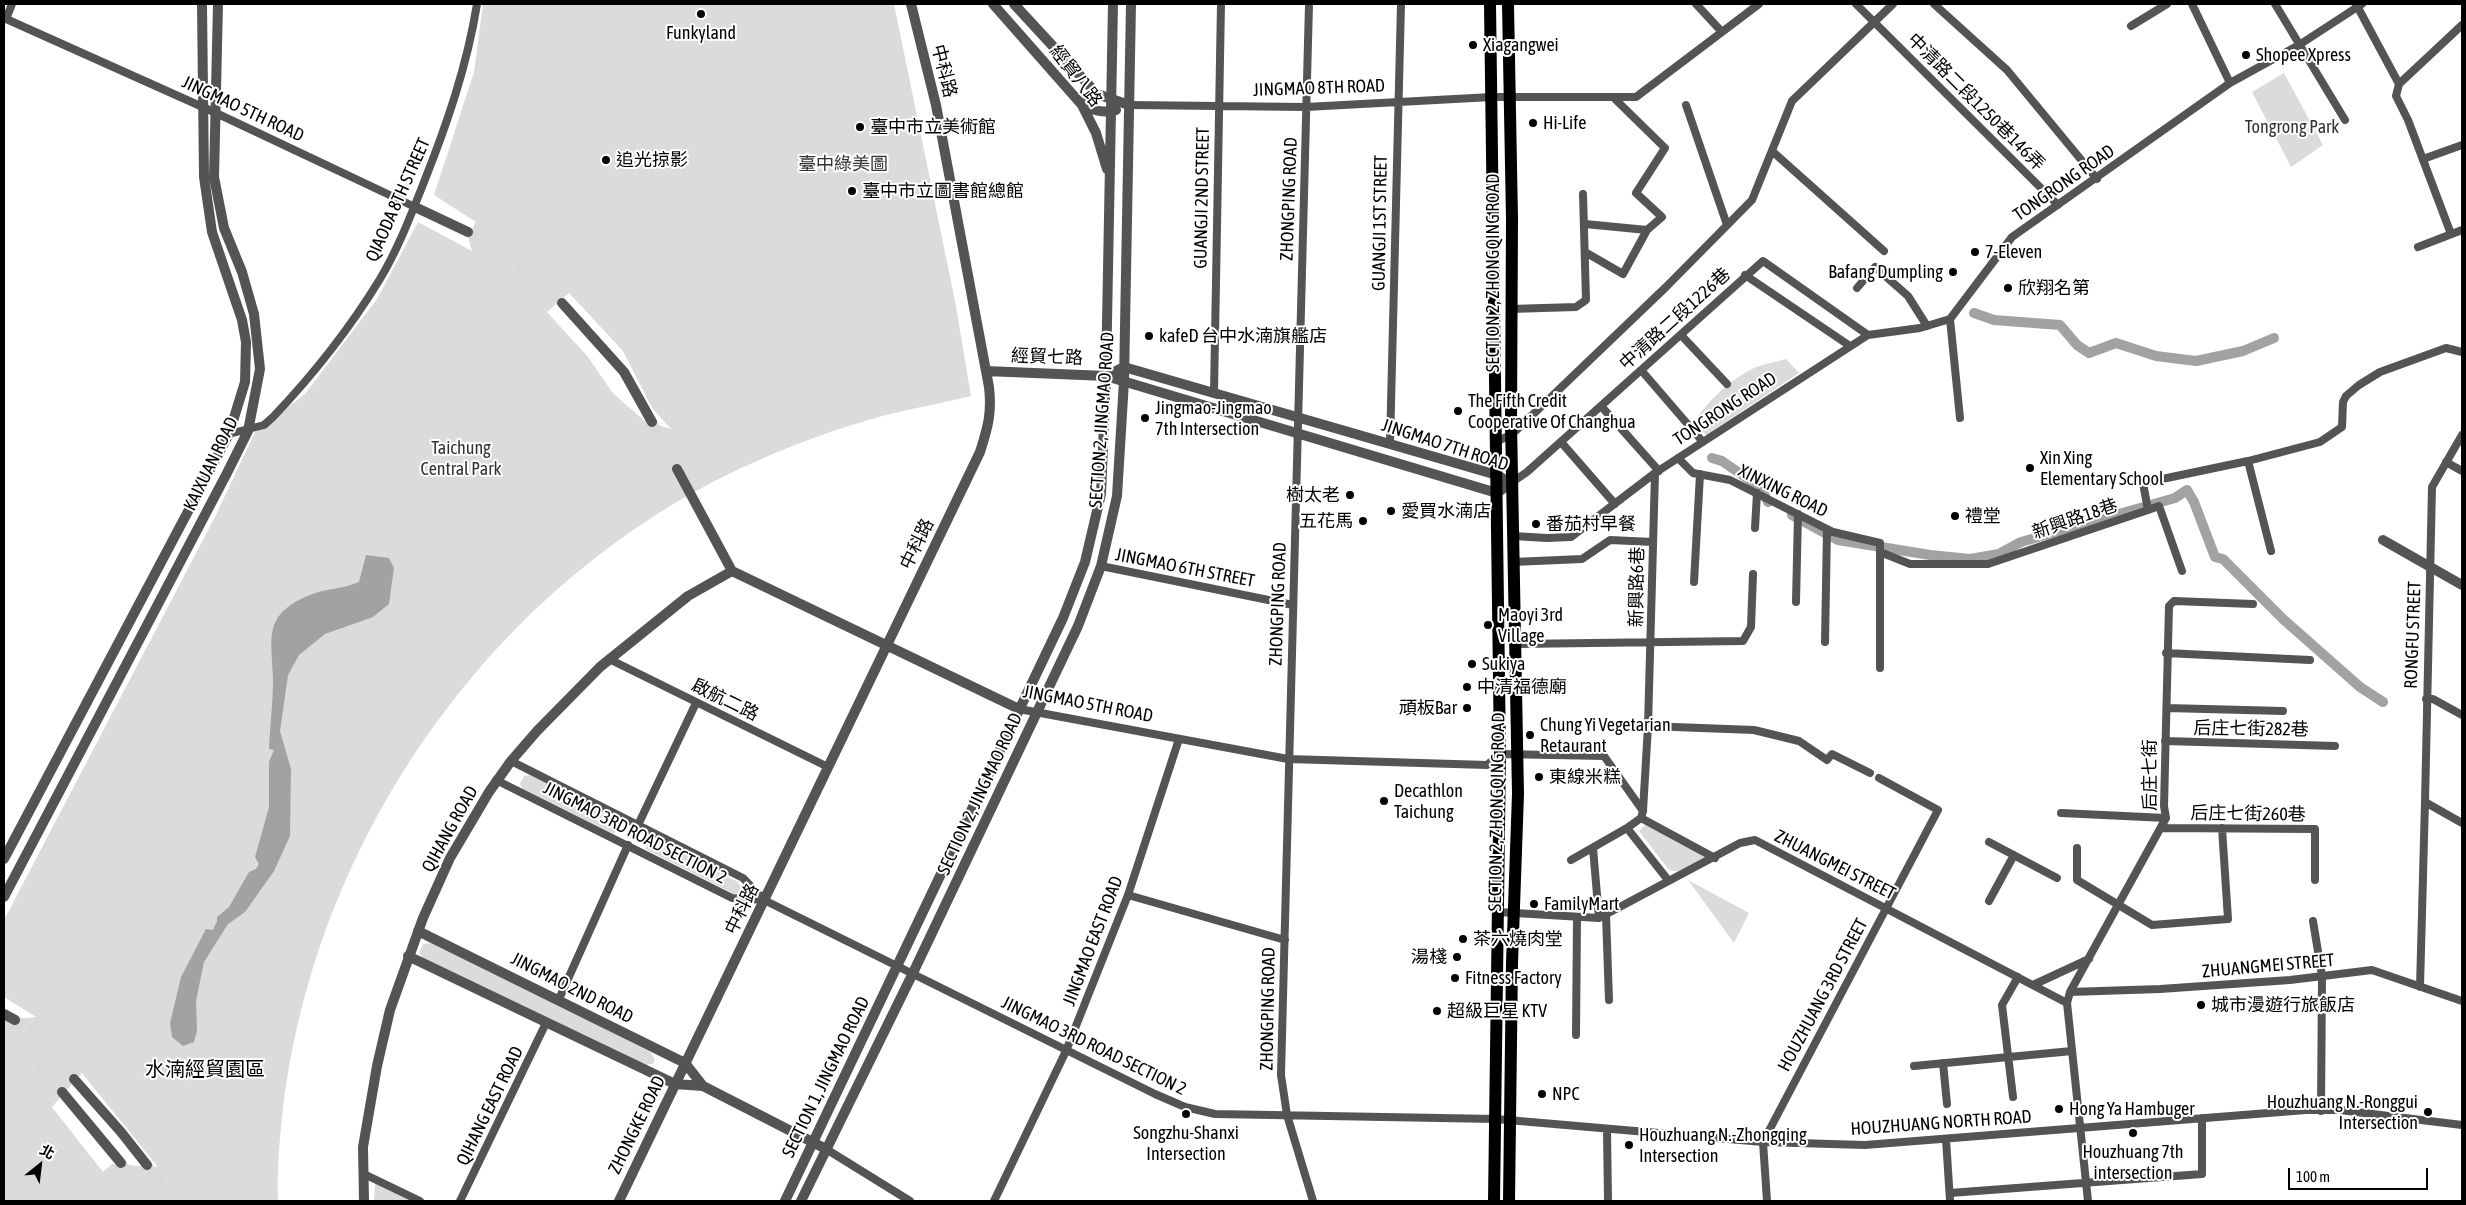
<!DOCTYPE html>
<meta charset="utf-8">
<style>
body{margin:0}
#map{position:relative;width:2466px;height:1205px;overflow:hidden;background:#fff;font-family:"Asap Condensed","Noto Sans TC",sans-serif}
canvas{display:block}
.frame{position:absolute;inset:0;border:5px solid #000;pointer-events:none}
.north{position:absolute;left:15px;top:1140px;width:50px;height:50px;-webkit-text-stroke:4px #fff;paint-order:stroke;rotate:29deg;font-size:14px;font-weight:700;line-height:20px;text-align:center;color:#000}
.north::after{content:'';display:block;margin:auto;width:18px;height:22px;background:#000;clip-path:polygon(50% 0,100% 100%,50% 72%,0 100%)}
.scale{position:absolute;left:2288px;top:1168px;width:140px;height:22px;box-sizing:border-box;border:2px solid #000;border-top:0;padding-left:6px;font-size:15px;line-height:18px;white-space:nowrap;color:#000;-webkit-text-stroke:4px #fff;paint-order:stroke}
</style>
<div id="map">
<canvas width="2466" height="1205"></canvas>
<div class="frame"></div>
<div class="north">北</div>
<div class="scale">100 m</div>
</div>
<script>
const g = document.querySelector('canvas').getContext('2d');
g.lineJoin = 'round';
function paint(path, color) {
  g.fillStyle = color;
  g.fill(path, 'evenodd');
}
function strokePath(path, color, width, dash) {
  g.strokeStyle = color;
  g.lineWidth = width;
  g.lineCap = dash ? 'butt' : 'round';
  g.setLineDash(dash || []);
  g.stroke(path);
}
function drawText(font, color, halo, rows, align = 'center') {
  g.font = font + ' "Asap Condensed","Noto Sans TC",sans-serif';
  g.lineWidth = 4;
  g.setLineDash([]);
  g.textBaseline = 'middle';
  g.strokeStyle = halo;
  g.fillStyle = color;
  for (const [text, x, y, turn = 0] of rows) {
    g.save();
    g.translate(x, y);
    g.rotate((+turn || 0) * Math.PI / 180);
    g.textAlign = isNaN(turn) ? turn : align;
    if (halo) g.strokeText(text, 0, 0);
    g.fillText(text, 0, 0);
    g.restore();
  }
}
const green = new Path2D(`
 M483 4H894L956 306 971 396C943 403 914 408 886 415 809 436 731 468 662 511 429 657 277 925 278 1201H4V1020L36 1017 4 997V920L217 513 255 432 305 394 377 299 418 222 472 251 468 237 476 222 434 195 474 72ZM569 293 623 351 652 408 671 429 645 421 626 405 612 392 588 357 547 312ZM82 1073 157 1166V1167L112 1164 103 1172 52 1107Z
 M2284 73 2323 145 2291 167 2252 92Z
 M1786 359 1799 373 1706 435 1694 422C1707 402 1730 380 1752 369 1762 364 1775 362 1786 359Z
 M530 775 621 821 614 834 523 789 520 784 524 776Z
 M1645 825 1711 854 1681 872 1669 870 1639 831Z
 M651 837 738 882 741 888 738 893 734 894 645 849Z
 M1688 880 1749 913 1734 943Z
 M432 943 553 1002 650 1052 655 1059 653 1064 644 1065 424 959 419 953 423 944Z
 M375 1183 410 1201H374Z`);
const water = new Path2D(`
 M366 555 389 558 394 568 389 604 373 617 325 634 299 655 288 675 280 731 291 769 290 836 274 871 245 912 228 924 204 962 196 1001 197 1031 194 1042 183 1046 172 1037 170 1023 181 977 206 929 213 930 217 921V917L229 907 249 872 256 869 259 864 255 857 269 807V762L274 750 269 749C270 726 273 702 273 679 272 639 262 616 307 596 323 589 343 589 359 582Z`);
const canal = new Path2D(`
 M1974 313 1994 320 2060 325 2077 345 2089 353 2116 343 2156 356 2196 361 2243 351 2274 338
 M1712 458 1722 461 1761 488 1768 502
 M1792 515 1838 540 1930 555 1970 559 1999 554 2021 542 2175 498 2187 490 2194 502 2215 557 2223 559 2283 619 2360 687 2383 702`);
const tertiaryTunnel = new Path2D(`
 M468 232 500 250 562 303
 M652 422 677 469
 M15 1020 32 1030 74 1079
 M4 1034 21 1044 62 1092
 M121 1163 151 1201
 M147 1165 176 1201`);
const minor = new Path2D(`
 M1309 4 1281 1075 1287 1115 1313 1201
 M1696 4 1722 32
 M1856 4 2058 205
 M1934 4 2007 70 2097 179
 M2192 4 2230 83
 M2275 4 2345 120
 M2356 4 2399 84
 M4 18 216 113 415 207
 M6 19 12 4
 M2131 26 2167 4
 M2399 84 2396 96 2408 120 2451 234
 M2399 84 2462 25
 M1129 105 1306 107 1492 97H1636L1759 4
 M1686 105 1727 225
 M1772 151 1884 251
 M2423 159 2462 145
 M1585 224 1647 230 1662 217 1636 193 1665 148 1615 99
 M2418 247 2462 230
 M1585 252 1623 274 1647 230
 M1745 275 1850 346
 M1857 288 1875 267 1908 296 1927 326
 M1510 309 1576 307 1586 300 1583 194
 M1950 319 1960 418
 M1681 335 1727 384
 M1641 370 1703 442
 M1214 393 1221 4
 M1601 406 1659 471
 M229 434 264 425 273 417C312 376 350 328 380 279 398 249 411 215 424 182 447 124 467 66 477 4
 M2462 435 2432 487 2425 802 2462 823
 M1495 442 1511 435 1524 423 1666 287 1752 200 1792 101 1893 4
 M1561 442 1615 504
 M1390 444 1401 4
 M1678 458 1693 473 1730 480 1833 532 1880 543V668
 M2248 461 2271 551
 M2446 462 2462 471
 M1511 483 1527 472 1763 261 1868 335
 M2148 510 2159 506 2182 571
 M1755 528 1757 493
 M1513 536 1547 538 1571 537 1655 473 1868 335 1920 328 1950 319 2012 237 2230 83 2299 45 2362 4
 M1880 552 1910 564H1988L2148 510 2143 483 2248 461 2320 442 2342 427 2343 402 2346 396 2359 385 2380 372 2446 348 2462 352
 M1513 562 1582 559 1610 540 1653 542
 M1101 566 1293 605
 M1694 582 1700 474
 M1796 602 1798 514
 M1825 642 1827 529
 M1516 644 1743 641 1751 627 1753 574
 M2166 653 2310 660
 M609 659 828 767
 M2426 699H2433L2462 715
 M2167 708 2283 711
 M1019 709 1288 759 1487 765 1500 754 1604 756 1643 811
 M1648 726 1754 730 1799 741 1827 760 1832 754 1870 773
 M2165 741 2335 746
 M511 761 743 878 764 900 1155 1094 1185 1107 1215 1114 1496 1119 1763 1142 1865 1145 2306 1110H2340L2462 1125
 M496 780 732 898 764 900
 M2061 813 2166 818
 M1641 818 1643 811 1648 726 1655 473
 M1641 818 1715 858
 M1641 818 1627 828 1668 880
 M638 825 696 703
 M2161 828 2315 829V880
 M1989 842 2057 878
 M1593 848 1599 918
 M2077 848V880L2152 925 2228 919 2222 828
 M1571 860 1627 828
 M1128 895 1285 940
 M1989 901 2014 855
 M1498 912 1599 918 1740 843 1755 840 2067 1003
 M1606 915 1609 1000
 M2313 921 2322 976 2321 1111
 M2033 985 2089 959
 M2420 987 2425 802
 M2070 992 2160 989 2290 980 2372 970 2462 1001
 M559 999 628 845
 M1576 1035 1577 917
 M1943 1063 1947 1104
 M1914 1066 2072 1051
 M2013 1097 2002 1005 2018 977
 M1607 1129 1608 1201
 M1946 1139 1950 1201
 M826 1149 910 1201
 M364 1174 420 1201
 M1950 1193 2202 1174V1118
 M460 1201 546 1023
 M994 1201 1066 1051 1128 895 1179 739
 M1767 1201 1763 1142 1938 810 1879 778
 M2088 1201 2067 1003 2070 992 2166 818 2164 806 2169 606 2174 601 2253 604`);
const tertiary = new Path2D(`
 M993 4 1082 105 1096 133 1107 169
 M1014 4 1097 94 1129 105
 M1080 102C1090 110 1104 114 1116 110
 M415 207 468 232
 M562 303 624 372 652 422
 M986 371 1106 376 1497 493 1511 483 1497 475 1124 367 1106 376
 M677 469 732 571 1019 709
 M2383 540 2462 585
 M4 859 229 434 245 382 246 342 242 320 212 232 204 177 202 4
 M4 897 227 473 248 431 260 369 254 314 242 272 224 228 214 177 218 4
 M418 931 685 1063 703 1086
 M408 956 675 1084 703 1086 826 1149
 M4 1014 15 1020
 M74 1079 121 1132 147 1165
 M62 1092 121 1163
 M364 1201 363 1147 377 1066 390 1010 423 918 450 858 489 792 511 761 537 731 600 667 688 596 732 571
 M619 1201 980 452C988 427 992 413 989 387L936 105 911 4
 M785 1201 1063 618 1085 562 1101 494 1106 376 1113 4
 M801 1201 912 975 1078 626 1101 566 1117 496 1124 381 1131 4`);
const primary = new Path2D(`
 M1490 4 1500 754 1494 1201
 M1508 4 1512 219 1511 423 1518 794 1512 963 1509 1201`);
const markers = [
 [701,14,5,"#000"],
 [1473,45,5,"#000"],
 [2246,55,5,"#000"],
 [1533,123,5,"#000"],
 [860,127,5,"#000"],
 [606,160,5,"#000"],
 [852,191,5,"#000"],
 [1975,252,5,"#000"],
 [1953,272,5,"#000"],
 [2008,288,5,"#000"],
 [1149,336,5,"#000"],
 [1458,411,5,"#000"],
 [1145,418,5,"#000"],
 [2030,468,5,"#000"],
 [1350,495,5,"#000"],
 [1391,511,5,"#000"],
 [1955,516,5,"#000"],
 [1363,521,5,"#000"],
 [1536,524,5,"#000"],
 [1488,625,5,"#000"],
 [1472,664,5,"#000"],
 [1467,687,5,"#000"],
 [1467,708,5,"#000"],
 [1530,735,5,"#000"],
 [1539,777,5,"#000"],
 [1384,801,5,"#000"],
 [1534,904,5,"#000"],
 [1463,939,5,"#000"],
 [1457,957,5,"#000"],
 [1455,978,5,"#000"],
 [2201,1005,5,"#000"],
 [1437,1011,5,"#000"],
 [1542,1094,5,"#000"],
 [2059,1109,5,"#000"],
 [2428,1112,5,"#000"],
 [1186,1114,5,"#000"],
 [2133,1133,5,"#000"],
 [1629,1145,5,"#000"]
];
const poiNames = [
 ["Funkyland",701,33,"center"],
 ["Xiagangwei",1483,45],
 ["Shopee Xpress",2256,55],
 ["Hi-Life",1543,123],
 ["臺中市立美術館",870,127],
 ["追光掠影",616,160],
 ["臺中市立圖書館總館",862,191],
 ["7-Eleven",1985,252],
 ["Bafang Dumpling",1943,272,"right"],
 ["欣翔名第",2018,288],
 ["kafeD 台中水湳旗艦店",1159,336],
 ["The Fifth Credit",1468,401],
 ["Cooperative Of Changhua",1468,422],
 ["Jingmao-Jingmao",1155,408],
 ["7th Intersection",1155,429],
 ["Xin Xing",2040,458],
 ["Elementary School",2040,479],
 ["樹太老",1340,495,"right"],
 ["愛買水湳店",1401,511],
 ["禮堂",1965,516],
 ["五花馬",1353,521,"right"],
 ["番茄村早餐",1546,524],
 ["Maoyi 3rd",1498,615],
 ["Village",1498,636],
 ["Sukiya",1482,664],
 ["中清福德廟",1477,687],
 ["頑板Bar",1457,708,"right"],
 ["Chung Yi Vegetarian",1540,725],
 ["Retaurant",1540,746],
 ["東線米糕",1549,777],
 ["Decathlon",1394,791],
 ["Taichung",1394,812],
 ["FamilyMart",1544,904],
 ["茶六燒肉堂",1473,939],
 ["湯棧",1447,957,"right"],
 ["Fitness Factory",1465,978],
 ["城市漫遊行旅飯店",2211,1005],
 ["超級巨星 KTV",1447,1011],
 ["NPC",1552,1094],
 ["Houzhuang N.-Ronggui",2418,1102,"right"],
 ["Intersection",2418,1123,"right"],
 ["Hong Ya Hambuger",2069,1109],
 ["Songzhu-Shanxi",1186,1133,"center"],
 ["Intersection",1186,1154,"center"],
 ["Houzhuang N.-Zhongqing",1639,1135],
 ["Intersection",1639,1156],
 ["Houzhuang 7th",2133,1152,"center"],
 ["intersection",2133,1173,"center"]
];
const streetNames = [
 ["中科路",944,71,76],
 ["經貿八路",1076,76,52],
 ["JINGMAO 8TH ROAD",1319,88,-2],
 ["中清路二段1250巷146弄",1976,102,45],
 ["JINGMAO 5TH ROAD",243,109,25],
 ["TONGRONG ROAD",2064,183,-35],
 ["GUANGJI 2ND STREET",1202,198,-89],
 ["ZHONGPING ROAD",1289,199,-88],
 ["QIAODA 8TH STREET",398,200,-66],
 ["GUANGJI 1ST STREET",1380,223,-89],
 ["SECTION 2, ZHONGQING ROAD",1493,273,-90],
 ["中清路二段1226巷",1675,319,-42],
 ["經貿七路",1047,357,2],
 ["TONGRONG ROAD",1725,409,-33],
 ["SECTION 2, JINGMAO ROAD",1102,420,-86],
 ["JINGMAO 7TH ROAD",1445,445,18],
 ["KAIXUAN ROAD",211,464,-64],
 ["XINXING ROAD",1783,491,26],
 ["新興路18巷",2075,519,-19],
 ["中科路",917,544,-64],
 ["JINGMAO 6TH STREET",1185,568,11],
 ["新興路6巷",1637,587,-89],
 ["ZHONGPING ROAD",1278,604,-88],
 ["RONGFU STREET",2413,635,-88],
 ["啟航二路",725,700,26],
 ["JINGMAO 5TH ROAD",1088,704,11],
 ["后庄七街282巷",2251,729,1],
 ["后庄七街",2150,775,-90],
 ["SECTION 2, JINGMAO ROAD",980,794,-65],
 ["SECTION 2, ZHONGQING ROAD",1497,812,-89],
 ["后庄七街260巷",2248,814,1],
 ["QIHANG ROAD",450,829,-61],
 ["JINGMAO 3RD ROAD SECTION 2",635,833,27],
 ["ZHUANGMEI STREET",1835,865,27],
 ["中科路",742,909,-64],
 ["JINGMAO EAST ROAD",1093,941,-69],
 ["ZHUANGMEI STREET",2268,966,-5],
 ["JINGMAO 2ND ROAD",572,988,27],
 ["HOUZHUANG 3RD STREET",1823,995,-62],
 ["ZHONGPING ROAD",1268,1009,-89],
 ["JINGMAO 3RD ROAD SECTION 2",1094,1046,26],
 ["SECTION 1, JINGMAO ROAD",826,1077,-64],
 ["QIHANG EAST ROAD",490,1106,-64],
 ["HOUZHUANG NORTH ROAD",1941,1123,-4],
 ["ZHONGKE ROAD",637,1125,-64]
];
const parkNames = [
 ["Tongrong Park",2292,127],
 ["臺中綠美圖",843,164],
 ["Taichung",461,448],
 ["Central Park",461,469]
];
const quarterNames = [
 ["水湳經貿園區",205,1070]
];
paint(green, '#dbdbdb');
paint(water, '#a2a2a2');
strokePath(canal, '#a2a2a2', 10);
strokePath(tertiaryTunnel, '#d9d9d9', 10, [10, 5]);
strokePath(minor, '#545454', 8);
strokePath(tertiary, '#545454', 10);
strokePath(primary, '#000', 12);
for (const [x, y, r, color] of markers) {
  const dot = new Path2D();
  dot.arc(x, y, r, 0, 2 * Math.PI);
  g.fillStyle = color;
  g.fill(dot);
  strokePath(dot, '#fff', 2);
}
drawText('18px', '#000', '#fff', poiNames, 'left');
drawText('18px', '#000', '#fff', streetNames);
drawText('18px', '#323232', '#fff', parkNames);
drawText('20px', '#000', '#fff', quarterNames);
</script>
